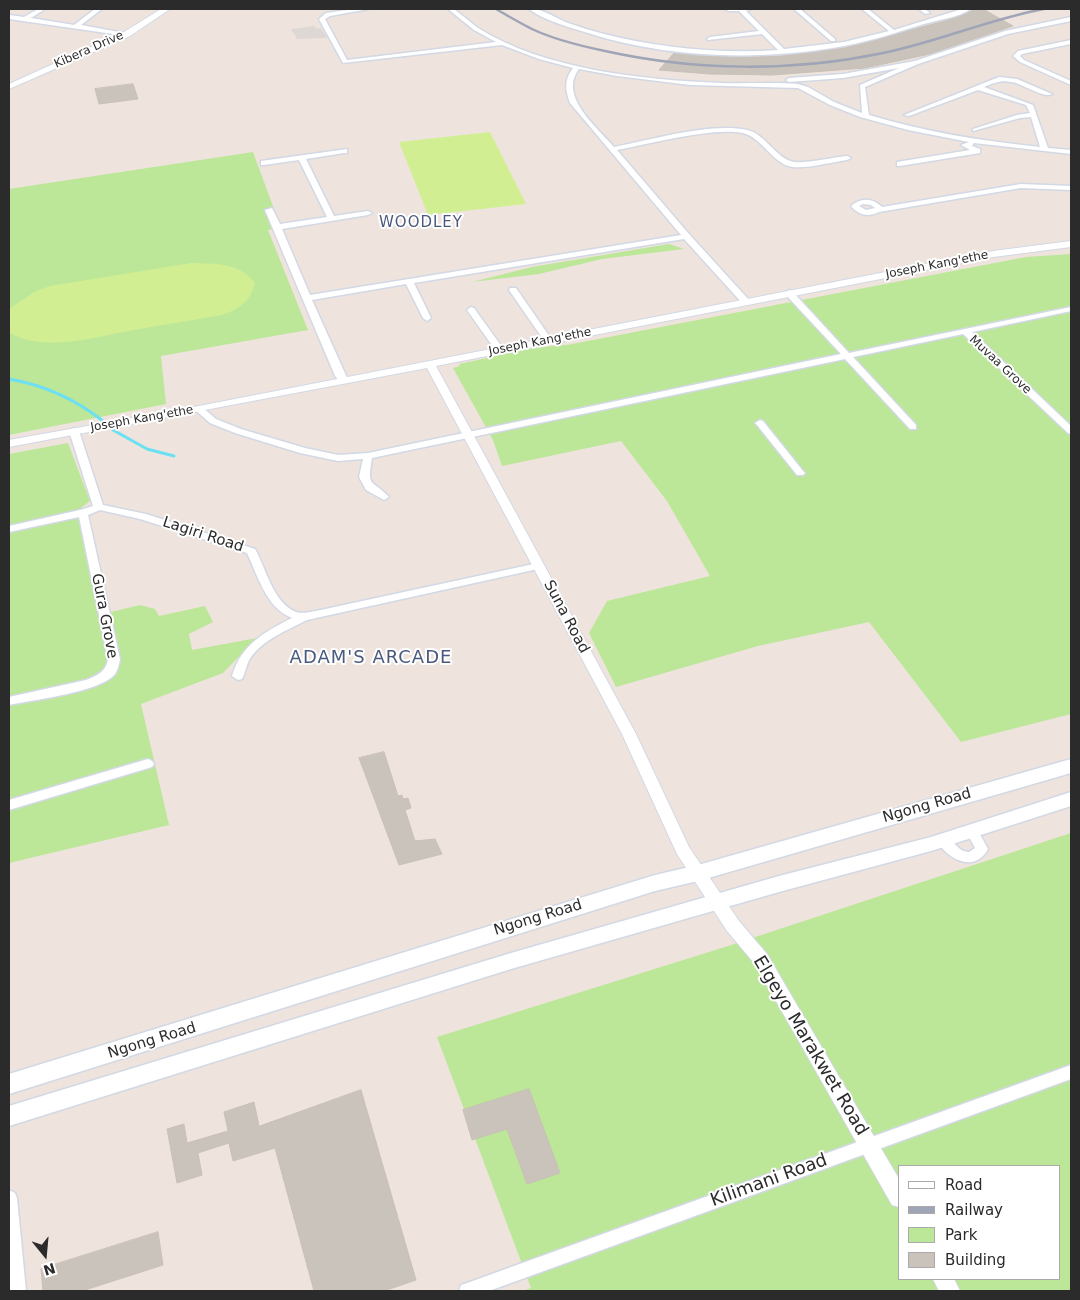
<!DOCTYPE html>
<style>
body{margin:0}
#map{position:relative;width:1080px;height:1300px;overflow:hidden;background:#eee4dd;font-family:"DejaVu Sans",sans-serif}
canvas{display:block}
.frame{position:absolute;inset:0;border:10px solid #2b2b2b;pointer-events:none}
.legend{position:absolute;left:898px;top:1165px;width:162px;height:115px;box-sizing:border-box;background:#fff;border:1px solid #aaa;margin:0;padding:6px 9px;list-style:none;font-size:15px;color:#2b2b2b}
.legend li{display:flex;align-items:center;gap:10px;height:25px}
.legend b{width:25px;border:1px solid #aaa}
.north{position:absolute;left:20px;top:1230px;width:50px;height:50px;-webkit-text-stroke:4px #fff;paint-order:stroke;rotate:163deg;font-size:14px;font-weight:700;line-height:20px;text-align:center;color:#2b2b2b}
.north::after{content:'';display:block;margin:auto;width:18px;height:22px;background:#2b2b2b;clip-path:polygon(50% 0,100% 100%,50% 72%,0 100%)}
</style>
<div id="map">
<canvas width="1080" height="1300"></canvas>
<div class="frame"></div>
<ul class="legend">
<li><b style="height:6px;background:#fff"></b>Road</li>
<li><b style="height:6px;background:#9fa5b6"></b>Railway</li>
<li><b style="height:14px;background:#bce698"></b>Park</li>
<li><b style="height:14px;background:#c9c3bb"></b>Building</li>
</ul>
<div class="north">N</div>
</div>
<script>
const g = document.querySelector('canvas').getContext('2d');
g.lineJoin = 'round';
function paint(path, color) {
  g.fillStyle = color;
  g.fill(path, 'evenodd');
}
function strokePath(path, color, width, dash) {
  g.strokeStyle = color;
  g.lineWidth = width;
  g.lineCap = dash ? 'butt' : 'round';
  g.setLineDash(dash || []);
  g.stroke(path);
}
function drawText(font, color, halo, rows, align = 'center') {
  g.font = font + ' "DejaVu Sans",sans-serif';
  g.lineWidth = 4;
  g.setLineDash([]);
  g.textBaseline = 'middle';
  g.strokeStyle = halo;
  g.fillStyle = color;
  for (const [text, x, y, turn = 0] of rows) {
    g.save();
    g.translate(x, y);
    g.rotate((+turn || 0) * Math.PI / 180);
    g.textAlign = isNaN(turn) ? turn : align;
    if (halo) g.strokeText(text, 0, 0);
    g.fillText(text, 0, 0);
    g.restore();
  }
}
const green = new Path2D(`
 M253 152 281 228 268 230 308 330 161 356 166 404 9 435V189Z
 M669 244 684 249 602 259 539 274 472 282 532 267Z
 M1071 254V714L961 742 869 622 758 646 616 687 589 633 607 601 710 576 667 501 621 441 502 466 493 440 453 368 460 366 459 364C494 357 531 346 567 345L1026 257Z
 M68 443 90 501 81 508 111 612 140 605 155 609 159 616 205 606 213 622 189 634 192 650 257 638 223 673 141 704 169 825 9 863V454Z
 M1071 833V1291H522L531 1288 437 1037 725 947ZM899 1166H1059V1279H899Z`);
const pitch = new Path2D(`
 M490 132 526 204 428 215 399 142Z
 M191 263C216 264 239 262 255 283 250 302 239 309 222 315 193 320 163 325 134 330 99 336 41 354 9 332V309L34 292 50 286Z`);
const plaza = new Path2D(`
 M314 26 317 29 321 28 327 38 297 39 291 29Z`);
const stream = new Path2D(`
 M9 379C44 385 75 399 103 421
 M113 430 147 449 174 456`);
const building = new Path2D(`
 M974 9H983L1013 26 930 54 865 68 772 75 710 74 659 70 674 53 748 57 781 56 844 48 955 18Z
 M133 84 138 99 99 104 95 89Z
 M384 752 398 796 402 795 403 799 408 798 411 808 405 810 415 841 435 839 442 854 399 865 359 758Z
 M529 1089 560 1173 527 1184 507 1129 472 1140 463 1110Z
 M361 1090 416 1280 384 1291H314L275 1148 233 1161 229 1143 198 1153 202 1175 177 1183 167 1129 184 1124 187 1143 228 1131 224 1112 254 1102 259 1126Z
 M158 1232 163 1265 82 1291H43L41 1269Z`);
const minor = new Path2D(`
 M38 9H45L31 18 74 25 95 9H102L81 25 130 34 127 36 9 19V15L24 17Z
 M354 9H369L330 16 325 19 347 60 496 42 474 30 448 9H454C462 15 470 22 478 28 545 70 644 80 722 83 747 84 773 82 798 84L808 87 834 102 862 113 860 85 899 68 843 78 789 82 786 80 789 78 843 74 915 61 1005 31 1071 17V21L1008 34 918 64 865 87 869 115C925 132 982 141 1040 147L1031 117 1020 118 973 131V129L1017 115 1030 113 1026 105 978 90 909 116 904 115 999 77 1017 79 1052 94C1044 99 1022 83 1011 82 1001 80 994 83 984 87L1033 105 1048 148 1071 150V154L974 143 972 146 980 149V153L900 166H897V162L970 150 961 145 969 142 908 130 860 117 830 105 798 88 690 85 617 76 579 69C558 96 597 127 614 147 651 140 711 122 747 130 766 134 775 158 794 162 804 164 835 157 847 156L851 158 847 160C833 162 806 169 793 167 773 165 763 138 743 133 712 127 649 144 617 150L689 234 749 300V304H743L684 239 414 283 431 318 427 321 423 318 406 284 312 300 348 380 343 383 340 382 335 376 265 210 272 208 280 224 327 217 299 160 264 165H261V161L347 149V153H344L306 159 334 216 368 211 372 213 368 215 282 229 310 295 681 235 570 103C565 89 564 80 573 68L539 59 502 45 343 63 319 19 326 13Z
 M529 9C543 8 555 18 568 23 580 27 592 31 604 34 660 48 721 54 778 50L762 34 708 40 707 39 710 37 759 31 739 11H728L725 9H751L746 11 784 49 844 42 889 31 862 9H868L894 30 962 9H971C959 17 939 20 924 24 898 32 871 41 844 46 761 61 669 59 588 33 569 27 545 21 529 9Z
 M794 9H800L835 39V41H831Z
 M919 9H925L930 13 925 14Z
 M1071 40V44L1022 54 1020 56 1024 60 1071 81V85L1020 62 1013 56 1018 51Z
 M1021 184 1071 186V190L1021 188 879 212C869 217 859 216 851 206 861 197 873 198 882 207ZM863 204 871 205 875 208 866 210 859 206Z
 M510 288H516L552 340 551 342H545L509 290Z
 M789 290 792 291 849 353 1071 307V311L972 332 1071 426V434L1068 433 963 334 853 357 916 425V429H910L845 359 372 458C367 489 371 478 389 497L384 500 366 490 359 477 363 459 338 461 300 453 235 433 210 423 194 409 196 407H202L216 419 241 429 305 448 338 455 368 453 841 354 786 295 785 293Z
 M471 307 474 308 502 347V351H496L467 310Z
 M760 420 763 421 803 471 805 473 803 475H797L757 425 755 423Z
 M74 428 79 431 103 505 146 514 255 549C266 568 273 603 296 612 302 614 310 612 316 611L538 563 543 566 538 569 307 620C288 630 264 639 251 657 246 664 246 672 242 679L238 680 232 676C241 645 264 632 292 618 266 608 258 576 247 553L140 519 100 510 88 515 120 659C119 664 118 670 115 674 101 692 32 700 9 705V697L86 680C98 675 106 672 108 659L79 517 9 532V526L80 510 93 506 69 431Z
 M148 759 152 761 154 764 152 767 9 810V800Z
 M972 826 976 827 988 849C975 874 946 859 937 840L938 836C952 832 955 852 969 852L975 848 966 831 968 827Z
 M1071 1065V1079L489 1291H459L461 1285 467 1283Z
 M9 1190 15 1193 17 1198 26 1291H10Z`);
const tertiary = new Path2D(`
 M161 9H170L130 36 9 89V84L124 32Z
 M1071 241V247L993 257 436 366 636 734 689 847 739 921 767 954 899 1179V1207L892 1205 755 964 727 931 677 854 622 734 427 368 9 447V440L199 406 993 251Z
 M933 1279H954L960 1291H939Z`);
const secondary = new Path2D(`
 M1071 759V773L698 881 655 891 9 1094V1074L655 875 698 865Z
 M1071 792V806L931 851 779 892 511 969 9 1126V1106L511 953 779 876 931 837Z`);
const rail = new Path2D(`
 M496 9C508 16 520 23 532 29 555 40 581 46 605 51 695 71 793 72 883 53 938 42 989 19 1044 9`);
const farStreetnames = [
 ["Kibera Drive",89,50,-24],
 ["Joseph Kang'ethe",937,265,-11],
 ["Joseph Kang'ethe",540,342,-11],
 ["Muvaa Grove",1000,365,43],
 ["Joseph Kang'ethe",142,419,-10]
];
const farQuarternames = [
 ["WOODLEY",421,223]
];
const streetNames = [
 ["Lagiri Road",203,535,18],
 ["Gura Grove",104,616,79],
 ["Suna Road",566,617,62],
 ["Ngong Road",927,806,-16],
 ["Ngong Road",538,918,-17],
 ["Ngong Road",152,1041,-17]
];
const quarterNames = [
 ["ADAM'S ARCADE",371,658]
];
const nearStreetnames = [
 ["Elgeyo Marakwet Road",810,1046,59],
 ["Kilimani Road",769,1181,-20]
];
paint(green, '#bce698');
paint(pitch, '#d2ee93');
paint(plaza, '#ddd8d4');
strokePath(stream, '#6ce0f3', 3);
paint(building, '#c9c3bb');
strokePath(building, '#c9c0b6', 1);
strokePath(minor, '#d2d8e4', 3);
strokePath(tertiary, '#d2d8e4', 2);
strokePath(secondary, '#d2d8e4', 3);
paint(minor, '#fff');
paint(tertiary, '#fff');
paint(secondary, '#fff');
strokePath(rail, '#9fa5b6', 2.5);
drawText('12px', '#2b2b2b', '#fff', farStreetnames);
g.letterSpacing = '1px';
drawText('15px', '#4a597e', '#fff', farQuarternames);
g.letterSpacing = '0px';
drawText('15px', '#2b2b2b', '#fff', streetNames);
g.letterSpacing = '1px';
drawText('18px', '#4a597e', '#fff', quarterNames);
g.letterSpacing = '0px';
drawText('18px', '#2b2b2b', '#fff', nearStreetnames);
</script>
